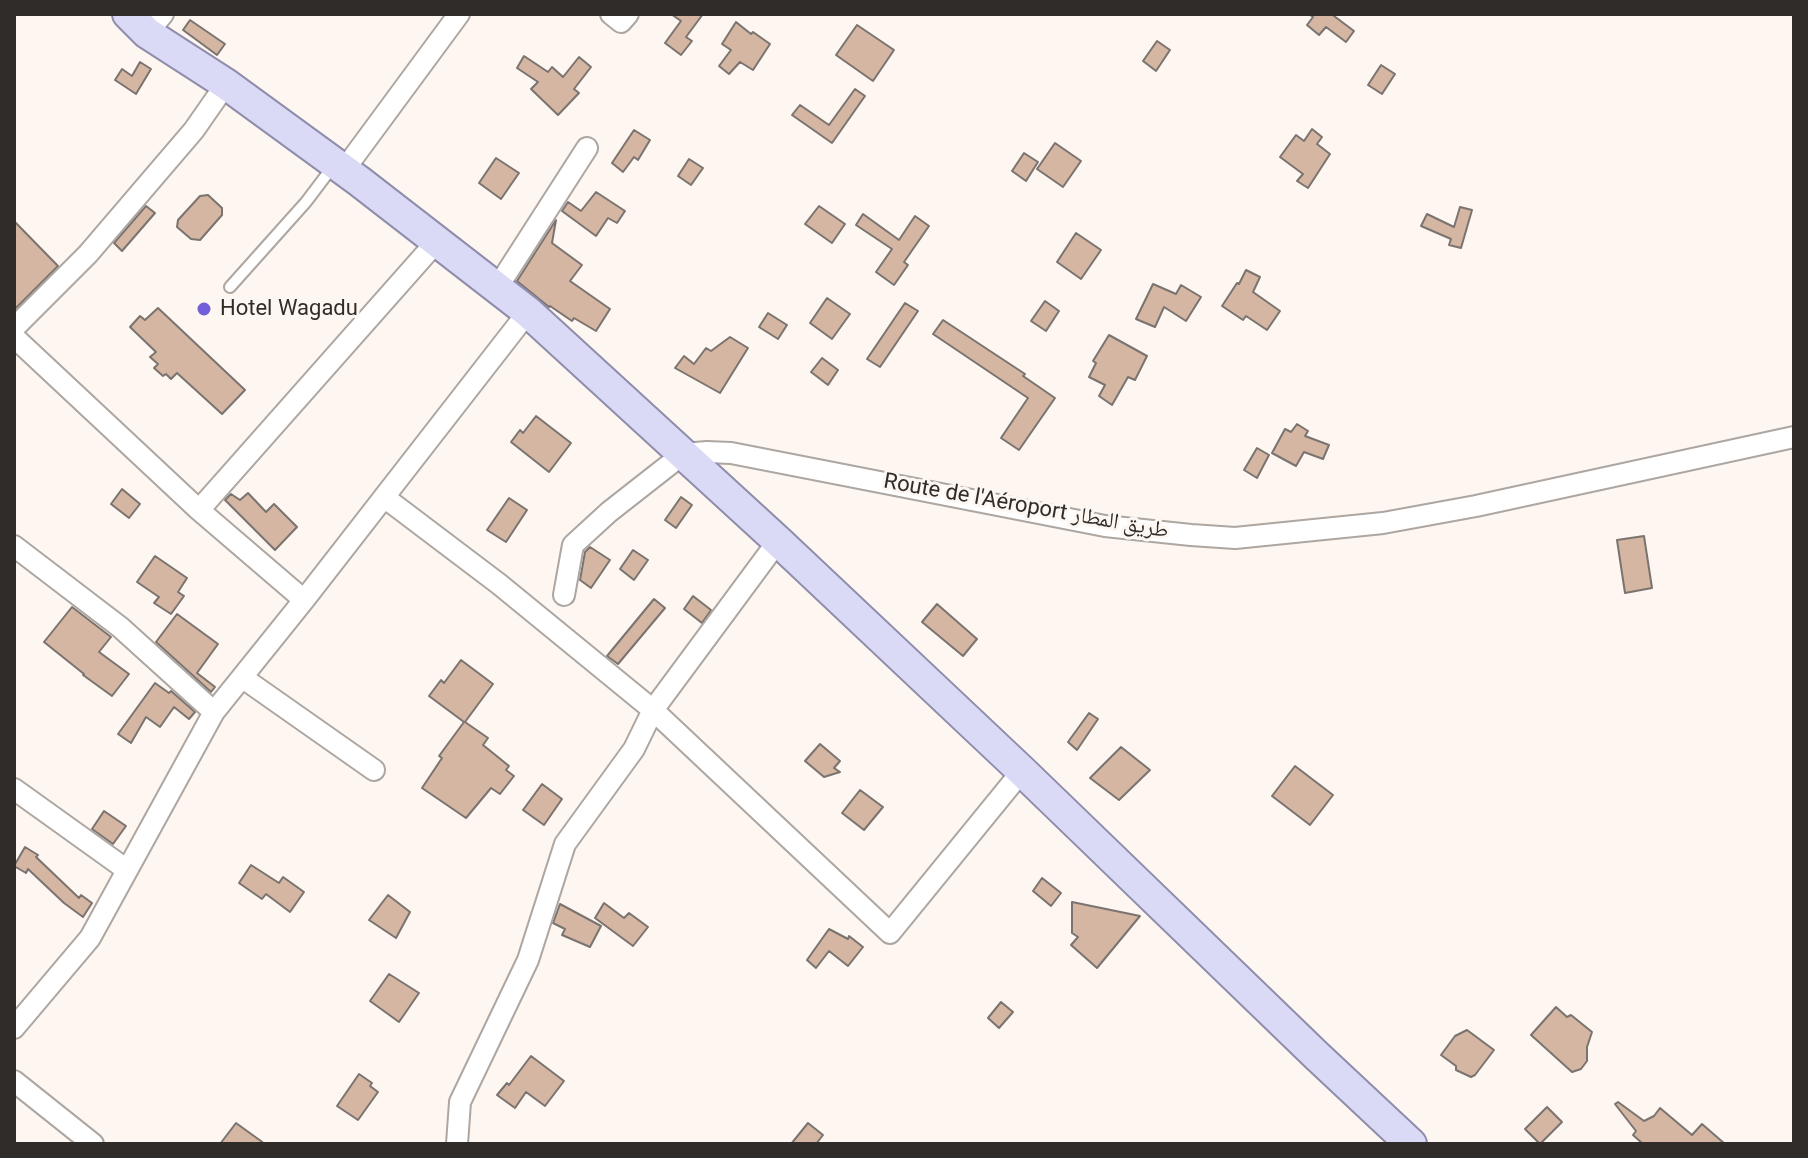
<!DOCTYPE html>
<meta charset="utf-8">
<style>
body{margin:0}
#map{position:relative;width:1808px;height:1158px;overflow:hidden;background:#fdf6f1;font-family:Roboto,sans-serif}
canvas{display:block}
.frame{position:absolute;inset:0;border:16px solid #2f2c2a;pointer-events:none}
</style>
<div id="map">
<canvas width="1808" height="1158"></canvas>
<div class="frame"></div>
</div>
<script>
const g = document.querySelector('canvas').getContext('2d');
g.lineJoin = 'round';
function paint(path, color) {
  g.fillStyle = color;
  g.fill(path, 'evenodd');
}
function strokePath(path, color, width, dash) {
  g.strokeStyle = color;
  g.lineWidth = width;
  g.lineCap = dash ? 'butt' : 'round';
  g.setLineDash(dash || []);
  g.stroke(path);
}
function drawText(font, color, halo, rows, align = 'center') {
  g.font = font + ' Roboto,"Noto Naskh Arabic",sans-serif';
  g.lineWidth = 6;
  g.setLineDash([]);
  g.textBaseline = 'middle';
  g.strokeStyle = halo;
  g.fillStyle = color;
  for (const [text, x, y, turn = 0] of rows) {
    g.save();
    g.translate(x, y);
    g.rotate((+turn || 0) * Math.PI / 180);
    g.textAlign = isNaN(turn) ? turn : align;
    if (halo) g.strokeText(text, 0, 0);
    g.fillText(text, 0, 0);
    g.restore();
  }
}
const building = new Path2D(`
 M671 14H703L686 37 692 41 681 55 665 43 681 21Z
 M1309 14H1336L1334 16 1354 31 1346 42 1326 27 1319 35 1307 25 1313 17Z
 M190 20 225 44 217 55 183 30Z
 M736 22 751 34 753 32 770 44 753 70 740 62 729 74 719 66 731 50 722 44Z
 M857 25 894 50 873 81 836 55Z
 M1157 41 1170 50 1156 71 1143 61Z
 M524 56 548 72 552 67 563 77 579 57 591 67 574 89 579 93 558 115 531 89 538 82 517 68Z
 M140 62 151 69 136 94 115 80 122 69 132 76Z
 M1381 65 1395 74 1382 94 1368 85Z
 M855 89 865 96 832 143 792 115 800 105 829 125Z
 M1312 129 1322 137 1317 144 1330 154 1308 188 1297 181 1303 174 1280 157 1296 135 1304 141Z
 M634 130 650 140 638 160 634 157 623 172 612 163Z
 M1055 143 1081 161 1063 187 1037 169Z
 M1024 153 1038 162 1026 181 1012 171Z
 M496 158 519 173 501 199 479 183Z
 M689 159 703 168 691 185 678 176Z
 M596 192 625 211 617 223 608 218 596 236 562 211 568 202 581 211Z
 M208 195 222 208V215L200 240 191 239 177 227 178 220 200 196Z
 M146 206 155 213 122 251 114 243Z
 M819 206 845 224 832 243 805 224Z
 M1460 207 1472 210 1461 248 1449 245 1451 239 1421 226 1427 214 1454 227Z
 M863 214 899 240 915 216 929 226 904 262 908 265 894 285 876 272 892 249 856 225Z
 M556 220 552 243 582 265 570 281 610 309 596 331 574 318 572 321 550 306 549 307 517 281Z
 M14 221 58 266 14 310Z
 M1076 233 1101 250 1081 279 1057 262Z
 M1246 270 1260 277 1253 292 1280 311 1267 330 1246 316 1243 320 1222 306 1237 283 1239 284Z
 M1153 284 1176 294 1181 285 1201 297 1186 321 1164 307 1155 327 1136 319Z
 M827 298 850 314 832 339 810 323Z
 M1045 301 1059 311 1046 331 1031 321Z
 M905 303 918 311 880 367 867 359Z
 M158 308 245 390 222 414 177 373 171 379 166 374 163 376 154 368 158 364 150 357 156 352 130 327 140 316 145 320Z
 M768 313 787 325 778 339 759 327Z
 M943 320 1025 374 1023 376 1055 398 1019 450 1001 438 1028 398 933 334Z
 M1109 335 1147 356 1135 380 1128 377 1112 405 1099 396 1105 385 1089 377 1096 363 1093 361Z
 M730 337 748 348 720 393 675 368 684 356 694 364 706 348 711 351Z
 M822 358 838 370 828 385 811 372Z
 M536 416 571 443 549 472 511 442 520 430 523 433Z
 M1297 424 1308 431 1305 436 1329 445 1323 459 1304 452 1296 466 1272 453 1285 429 1291 432Z
 M1257 448 1269 455 1257 478 1244 470Z
 M122 489 140 504 129 518 111 504Z
 M248 493 266 512 274 504 297 527 275 550 225 500 231 494 240 500Z
 M681 497 692 505 676 528 665 520Z
 M509 498 527 510 506 542 487 530Z
 M1644 536 1652 588 1625 593 1617 540Z
 M590 547 610 560 591 588 580 580 585 552Z
 M633 550 648 560 634 580 620 569Z
 M155 556 187 578 178 592 184 596 171 614 154 603 159 597 137 582Z
 M693 596 711 610 702 623 684 609Z
 M654 599 665 608 618 664 607 656Z
 M937 604 977 639 963 656 922 622Z
 M72 607 111 637 99 652 129 674 112 696 83 675 84 674 44 642Z
 M177 614 218 644 197 673 215 687 211 692 156 642Z
 M461 660 493 684 465 722 488 738 483 745 509 766 506 770 514 776 500 794 491 788 466 818 422 788 442 758 439 756 464 722 429 696 441 680 444 683Z
 M155 683 169 693 171 691 195 712 189 719 174 707 160 727 146 717 131 743 118 734Z
 M1089 713 1098 719 1077 750 1068 742Z
 M820 744 840 761 834 768 840 772 824 777 805 761Z
 M1121 747 1150 770 1119 800 1090 778Z
 M1295 766 1333 795 1310 825 1272 796Z
 M542 784 562 799 544 825 523 810Z
 M860 790 883 807 864 830 842 813Z
 M104 811 126 826 113 844 92 829Z
 M25 847 38 855 36 857 79 898 81 895 92 903 83 917 64 903 28 869 26 873 14 866Z
 M251 865 279 883 283 877 304 892 290 912 266 894 262 899 239 883Z
 M1042 878 1061 893 1051 906 1033 891Z
 M388 895 410 912 396 938 369 920Z
 M1072 902 1140 916 1097 968 1071 945 1078 937 1072 933Z
 M604 903 624 918 629 913 648 927 633 946 595 918Z
 M560 904 601 926 590 947 562 935 565 929 553 923Z
 M829 929 848 939 849 936 863 947 848 966 829 951 816 968 807 960Z
 M389 974 419 993 399 1022 370 1001Z
 M1001 1002 1013 1012 999 1028 988 1018Z
 M1556 1007 1567 1017 1571 1015 1592 1032 1587 1047V1061L1581 1069 1572 1072 1531 1035Z
 M1467 1030 1494 1050 1475 1075 1471 1077 1456 1070V1066L1441 1055 1455 1036Z
 M531 1056 564 1081 545 1106 526 1092 515 1108 497 1095 507 1083 509 1085Z
 M359 1074 372 1083 370 1086 378 1092 358 1120 337 1106Z
 M1618 1102 1644 1121 1654 1116 1660 1108 1692 1135 1702 1124 1725 1144H1643L1633 1135 1636 1131 1615 1104Z
 M1547 1107 1562 1122 1540 1144 1525 1129Z
 M236 1123 265 1144H220Z
 M808 1123 823 1135 816 1144H791Z`);
const lane = new Path2D(`
 M230 287 306 202 334 165`);
const street = new Path2D(`
 M611 14 621 22 628 14
 M147 33 163 14
 M344 170 459 14
 M497 288 587 148
 M14 328 88 254 194 130 226 84
 M14 337 199 510 304 600
 M384 497 499 584 653 710 890 933 1022 771
 M199 510 438 240
 M14 546 120 627 214 712
 M564 595 573 545 609 512 683 454 707 452 731 453 1105 526 1191 535 1235 538 1383 523 1476 506 1794 437
 M243 678 374 770
 M14 789 127 870
 M14 1028 90 938 214 712 304 600 528 312
 M14 1081 93 1144
 M457 1144 460 1102 528 960 565 844 634 749 653 710 778 541`);
const primary = new Path2D(`
 M128 14 147 33 226 84 359 181 528 312 778 541 1022 771 1317 1056 1411 1144`);
const markers = [
 [204,309,8,"#735fd9"]
];
const poiNames = [
 ["Hotel Wagadu",220,309]
];
const streetNames = [
 ["Route de l'Aéroport طريق المطار",1026,507,10]
];
paint(building, '#d4b6a2');
strokePath(building, '#7a736f', 2);
strokePath(lane, '#ada6a1', 14);
strokePath(street, '#ada6a1', 24);
strokePath(primary, '#8f8dab', 34);
strokePath(lane, '#fff', 10);
strokePath(street, '#fff', 20);
strokePath(primary, '#dbdaf6', 30);
for (const [x, y, r, color] of markers) {
  const dot = new Path2D();
  dot.arc(x, y, r, 0, 2 * Math.PI);
  g.fillStyle = color;
  g.fill(dot);
  strokePath(dot, '#fdf6f1', 3);
}
drawText('22px', '#2f2c2a', '#fdf6f1', poiNames, 'left');
drawText('22px', '#2f2c2a', '#fdf6f1', streetNames);
</script>
